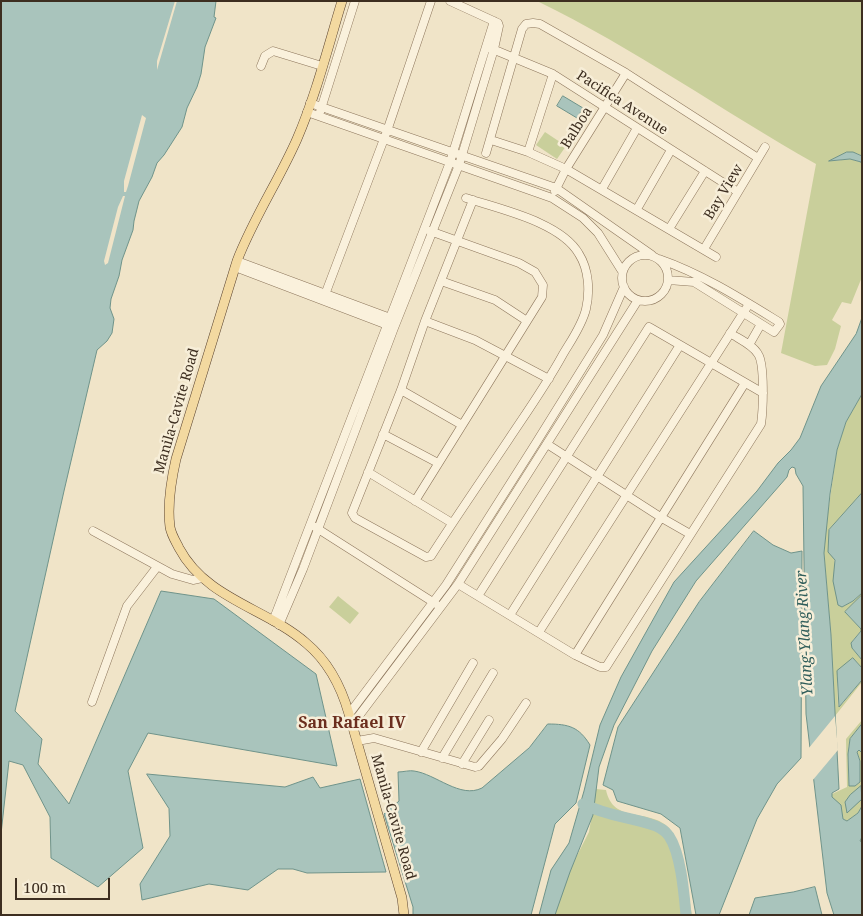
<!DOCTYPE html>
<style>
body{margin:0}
#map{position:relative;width:863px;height:916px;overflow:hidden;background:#f0e4c8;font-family:"Noto Serif",serif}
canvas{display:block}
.frame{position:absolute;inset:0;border:2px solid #3d2e20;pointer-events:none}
.scale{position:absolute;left:15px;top:878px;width:95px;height:22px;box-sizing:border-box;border:2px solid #3d2e20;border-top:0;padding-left:6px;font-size:15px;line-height:18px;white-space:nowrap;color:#3d2e20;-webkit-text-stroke:4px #f7eed8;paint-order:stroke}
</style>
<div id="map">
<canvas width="863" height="916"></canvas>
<div class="frame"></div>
<div class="scale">100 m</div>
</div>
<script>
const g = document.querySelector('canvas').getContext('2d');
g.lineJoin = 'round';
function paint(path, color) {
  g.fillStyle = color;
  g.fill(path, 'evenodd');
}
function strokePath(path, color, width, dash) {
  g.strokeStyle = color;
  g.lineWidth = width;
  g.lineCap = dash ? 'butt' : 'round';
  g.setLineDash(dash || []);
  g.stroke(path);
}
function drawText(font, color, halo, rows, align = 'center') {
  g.font = font + ' "Noto Serif",serif';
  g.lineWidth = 5;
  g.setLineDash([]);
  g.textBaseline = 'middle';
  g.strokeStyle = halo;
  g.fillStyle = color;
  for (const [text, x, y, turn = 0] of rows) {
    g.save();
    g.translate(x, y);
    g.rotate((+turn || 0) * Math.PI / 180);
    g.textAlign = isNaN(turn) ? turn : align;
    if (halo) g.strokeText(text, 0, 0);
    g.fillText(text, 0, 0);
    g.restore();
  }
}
const green = new Path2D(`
 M537 1H862V156C851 149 843 155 833 161L850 159 861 162 862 165V277L851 304 842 302 832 320 841 326 835 349 827 365 815 366 781 353 816 164C722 111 634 48 537 1Z
 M545 132 566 146 557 159 536 145Z
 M862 394V493L829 530 842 607 853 601 862 593V595L845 612 861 629V631L853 640 852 648 862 660V668L855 660 837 676 838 706 843 703 862 680V682L835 716 831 635 824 553 825 533 837 450 846 422Z
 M338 596 359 613 350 624 329 607Z
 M862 720C862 729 852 733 850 741 846 754 849 772 849 786H855L860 782V761L857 751 859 750 862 753V806L858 813 847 821 843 819 832 797V794L847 787 846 739Z
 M596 789 606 790C613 824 648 808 668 827 684 842 688 893 692 915H552L565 879 589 832Z`);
const water = new Path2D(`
 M1 1H216L214 17 216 18 205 47 201 74 197 87 187 108 182 127 164 155 157 163 152 177 139 201 134 221 133 230 122 260 119 276 111 299 110 308 114 319 112 333 107 341 97 350 64 491 15 711 42 739 38 764 69 804 161 591 214 599 316 674 337 766 148 733 128 771 143 848 98 887 51 858 50 817 23 765 9 761 1 834Z
 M563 96 583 108 577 118 557 106Z
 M847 152H853L862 156V165L861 162 850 159 829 161Z
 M862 318V394L846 422 837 450 830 494 824 553 831 635 839 789 832 793V797L841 805 843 819 847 821 858 813 862 806V837L860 841 862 842V915H834L827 893 806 714 803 486 796 474 795 468 792 467 789 470 787 477 696 581 652 651 614 725 599 767 593 815 570 872 555 915H539L551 870 569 843 584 791 600 725 621 677 674 582 757 491 778 463 791 450 800 438 821 386 856 334Z
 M862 493V593L853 601 842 607 838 605 833 581 835 560 828 552 829 530Z
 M754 531 773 545 791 553 802 551 801 758 777 784 757 819 719 915H696L680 828 661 814 617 801 613 790 603 785 618 727 699 602Z
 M862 595V660L852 648 851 643 861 631V629L845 612Z
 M853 658 862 668V680L839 707 837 671Z
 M548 724C569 724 579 727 590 745L576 803 555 824 531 915H413V907L384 814 399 801 398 772C403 772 410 770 414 771 436 774 460 799 482 788L529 748Z
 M862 724V753L859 750 857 752 860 761V782L855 786H849L848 754 850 739Z
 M147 774 285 787 313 777 320 788 360 779 386 872 307 873 293 869H278L248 890 209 884 142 900 140 884 170 836 169 809Z
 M861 786 862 799 847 813 845 802 850 795Z
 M815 887 822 915H749L755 898 793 892Z`);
const pier = new Path2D(`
 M175 1H177L157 70V61Z
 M142 115 146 118 128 186 126 192H124V181Z
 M123 196H125L108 263 105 265 104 261 118 207Z
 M835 716 838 750 812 781 808 749Z`);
const river = new Path2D(`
 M583 804C605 815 627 817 650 824 657 826 665 830 669 836 681 854 684 893 686 915`);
const minor = new Path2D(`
 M490 48 553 74 738 192
 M261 66 265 56 273 51 322 66
 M310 103 556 188 652 255
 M307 112 552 198 583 218 598 233 622 271
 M320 112 355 1
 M491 140 528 152 566 169 716 257
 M528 152 553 74
 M486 153 522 29 526 24 533 23 540 24 626 73 758 158
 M602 189 637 128
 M555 191 566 169 626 73
 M466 198C499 209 561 222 579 254 589 270 590 291 586 309 582 326 570 342 562 356 546 385 527 412 509 439 483 478 456 517 431 556L426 557 355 518 352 513 401 390 425 321 473 200
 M637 209 671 150
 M669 229 705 171
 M704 249 765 147
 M622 278a23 23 0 1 1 46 0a23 23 0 1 1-46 0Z
 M659 259C702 274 740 298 779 322L780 324 774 332 694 282 668 280
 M237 261 393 319
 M235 267 390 326
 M441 281 495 300 527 321
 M323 300 387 131 431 1
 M425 321 475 340 549 379
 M749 345 761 324
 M401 390 462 425
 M383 434 438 463
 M547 444 662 518 690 534
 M368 472 452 523
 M415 501 542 297 543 285 535 272 519 263 430 231
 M315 527 436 604
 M93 531 172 574 193 580 202 578
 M458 584 575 655 600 667H606L761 424C763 411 765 364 758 354 753 345 739 339 730 333
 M478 596 649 327 763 393
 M510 615 680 345
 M273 621 450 162 494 21
 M279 625 303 569 394 328 459 165 494 49 499 26 498 23 450 1
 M539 632 749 304
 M575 655 745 383
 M92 702 127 606 157 567
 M349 714 446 585 536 443 603 335 624 287
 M352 725 458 584 638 300
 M357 741 374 738 475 767 479 766 502 739 526 703
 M421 752 473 663
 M442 758 493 673
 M462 764 489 720`);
const major = new Path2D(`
 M342 1C328 47 316 95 297 139 279 180 253 219 237 261L176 459C171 481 167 504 170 527 171 534 176 542 179 548 206 599 266 608 306 643 329 662 341 686 349 714L402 898 404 915`);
const streetNames = [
 ["Pacifica Avenue",622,103,33],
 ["Balboa",577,128,-58],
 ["Bay View",724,192,-59],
 ["Manila-Cavite Road",177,411,-74],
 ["Manila-Cavite Road",393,817,74]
];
const waterNames = [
 ["Ylang-Ylang River",805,633,-93]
];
const quarterNames = [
 ["San Rafael IV",352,723]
];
paint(green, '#c9cf9b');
paint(water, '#a9c4bc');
strokePath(water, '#6f938a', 1);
paint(pier, '#f0e4c8');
strokePath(river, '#a9c4bc', 11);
strokePath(minor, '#8d765c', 9);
strokePath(major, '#5b4430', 10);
strokePath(minor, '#faf1dc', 8);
strokePath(major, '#f3d9a0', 9);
drawText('14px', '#3d2e20', '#f7eed8', streetNames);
drawText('italic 15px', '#2f5d5a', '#f7eed8', waterNames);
drawText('bold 16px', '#6b2e1e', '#f7eed8', quarterNames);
</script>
